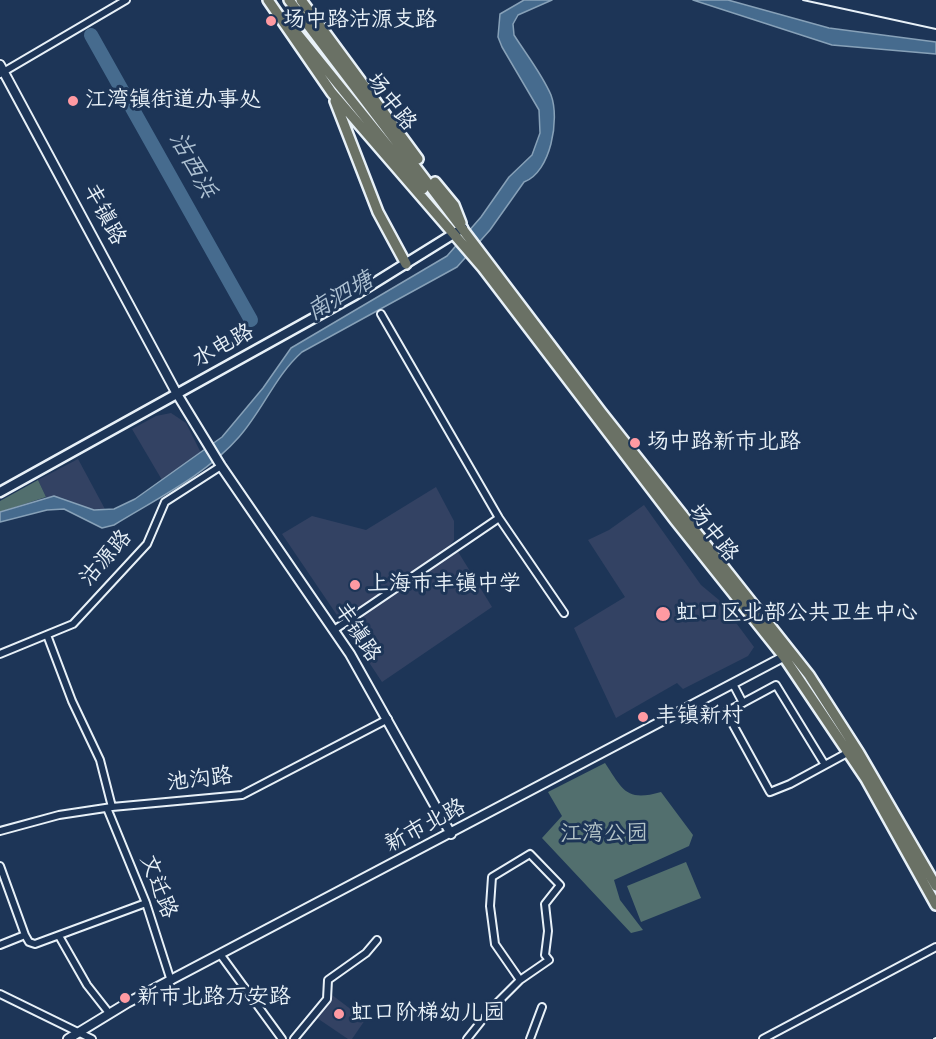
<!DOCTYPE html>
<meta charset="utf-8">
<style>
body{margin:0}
canvas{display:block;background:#1d3557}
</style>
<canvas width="936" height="1039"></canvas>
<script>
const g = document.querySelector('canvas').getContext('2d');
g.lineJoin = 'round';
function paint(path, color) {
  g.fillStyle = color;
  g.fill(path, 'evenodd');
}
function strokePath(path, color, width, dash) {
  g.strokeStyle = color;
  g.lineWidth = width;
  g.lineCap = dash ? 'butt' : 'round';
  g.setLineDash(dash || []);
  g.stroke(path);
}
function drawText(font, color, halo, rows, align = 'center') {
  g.font = font + ' "Architects Daughter","LXGW WenKai TC",sans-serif';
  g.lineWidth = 6;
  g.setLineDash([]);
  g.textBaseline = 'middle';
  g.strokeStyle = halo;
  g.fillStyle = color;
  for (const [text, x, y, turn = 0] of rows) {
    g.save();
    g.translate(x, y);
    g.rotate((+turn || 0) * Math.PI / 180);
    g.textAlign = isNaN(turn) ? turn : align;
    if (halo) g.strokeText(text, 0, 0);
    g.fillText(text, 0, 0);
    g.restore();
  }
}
const built = new Path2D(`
 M171 413 186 423 201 453 162 480 132 429 156 416Z
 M78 459 106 511 94 510 60 497H46L38 480Z
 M436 487 454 521V540L446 550 341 621 282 534 312 516 366 530Z
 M644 505 701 585 719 600 754 647 748 656 683 689 677 683 616 718 574 628 625 597 588 540 609 530Z
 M457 550 492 607 382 682 345 626Z
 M332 995 365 1020 352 1039H348L317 1018Z`);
const green = new Path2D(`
 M38 480 46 497 0 512V501Z
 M605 763C623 790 626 802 661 792L693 835 689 846 614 880 620 900 643 930 631 933 542 838 562 816 548 792Z
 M686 862 701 898 641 922 627 886Z`);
const water = new Path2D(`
 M524 0H552L518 15 513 24 514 35C526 54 542 74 551 95 560 119 551 172 524 182L490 230 457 267 302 352C275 376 263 410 239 437 206 475 156 499 114 525L102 528 64 509 47 510 0 522V512L54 496 94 510 114 509 135 499 222 437 263 388 291 348 447 256 481 217 509 177 532 155 540 133 539 110 502 47 498 37 500 14Z
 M693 0H728L829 28 936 42V54L832 45Z`);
const river = new Path2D(`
 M91 35 251 320`);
const minor = new Path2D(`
 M0 74 126 0
 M381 314 499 518 564 613
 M334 630 499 518
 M47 635 72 701 100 760 112 807
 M0 654 73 624 147 544 165 502 221 466
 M733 684 743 703
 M825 765 776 685 726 712 770 792 790 784 849 752
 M107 808 146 903 171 981
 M0 831 59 815 112 807 242 795 388 719
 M0 866 25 935 29 942 35 944 146 903
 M59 936 87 985 109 1013
 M0 945 25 935
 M220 954 282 1039
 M0 994 92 1039
 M294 1039 327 999 328 980 366 953 377 940
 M467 1039 491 1009 520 980 549 960 545 955 548 931 545 904 560 885 530 854 492 877 490 906 495 944 520 980
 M530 1039 542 1007
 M763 1039 936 947`);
const tertiary = new Path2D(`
 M0 65 177 394 221 466 350 654 451 834
 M68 1039 127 1003 787 655`);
const secondary = new Path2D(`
 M0 492 355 295 463 228`);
const primary = new Path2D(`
 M268 0 332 93 483 268 675 520 784 657 866 779 936 905
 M289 0 601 412 809 675 859 753 936 886
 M301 0 418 159
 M296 32 423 189
 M335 101 378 212 406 264
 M435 182 454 205 461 223`);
const rail = new Path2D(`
 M803 0 936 29
 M934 1039 936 1038`);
const markers = [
 [271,21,6,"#ff9aa2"],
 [73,101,6,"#ff9aa2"],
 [635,443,6,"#ff9aa2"],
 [355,585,6,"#ff9aa2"],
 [663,614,8,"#ff9aa2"],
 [643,717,6,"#ff9aa2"],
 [125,998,6,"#ff9aa2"],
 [339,1014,6,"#ff9aa2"]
];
const poiNames = [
 ["场中路沽源支路",283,21],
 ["江湾镇街道办事处",85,101],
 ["场中路新市北路",647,443],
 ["上海市丰镇中学",367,585],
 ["虹口区北部公共卫生中心",676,614],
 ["丰镇新村",655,717],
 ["新市北路万安路",137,998],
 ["虹口阶梯幼儿园",351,1014]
];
const streetNames = [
 ["场中路",390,103,52],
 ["丰镇路",103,215,62],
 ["水电路",224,347,-29],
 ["场中路",712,534,52],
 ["沽源路",107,559,-49],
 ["丰镇路",356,633,57],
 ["池沟路",200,781,-7],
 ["新市北路",426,827,-28],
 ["文迁路",157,887,69]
];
const parkNames = [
 ["江湾公园",604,835]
];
const waterNames = [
 ["沽西浜",191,166,61],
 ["南泗塘",341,298,-30]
];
paint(built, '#334263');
paint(green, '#526f6e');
paint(water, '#466b8e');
strokePath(water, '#87a1b8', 1.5);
strokePath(river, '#466b8e', 14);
strokePath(minor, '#e8f1f8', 10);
strokePath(tertiary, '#e8f1f8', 12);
strokePath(secondary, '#e8f1f8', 13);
strokePath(primary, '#e8f1f8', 14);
strokePath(minor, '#1d3557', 6);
strokePath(tertiary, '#1d3557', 8);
strokePath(secondary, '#1d3557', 8);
strokePath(primary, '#6a7165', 9);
strokePath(rail, '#e8f1f8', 2);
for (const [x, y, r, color] of markers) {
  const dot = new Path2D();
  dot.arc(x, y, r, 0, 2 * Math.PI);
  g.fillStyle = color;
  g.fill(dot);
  strokePath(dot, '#1d3557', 2);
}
drawText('22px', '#e8f1f8', '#1d3557', poiNames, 'left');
drawText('22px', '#e8f1f8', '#1d3557', streetNames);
drawText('22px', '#b4c4c8', '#1d3557', parkNames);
drawText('italic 24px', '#afc2d3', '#1d3557', waterNames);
</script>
